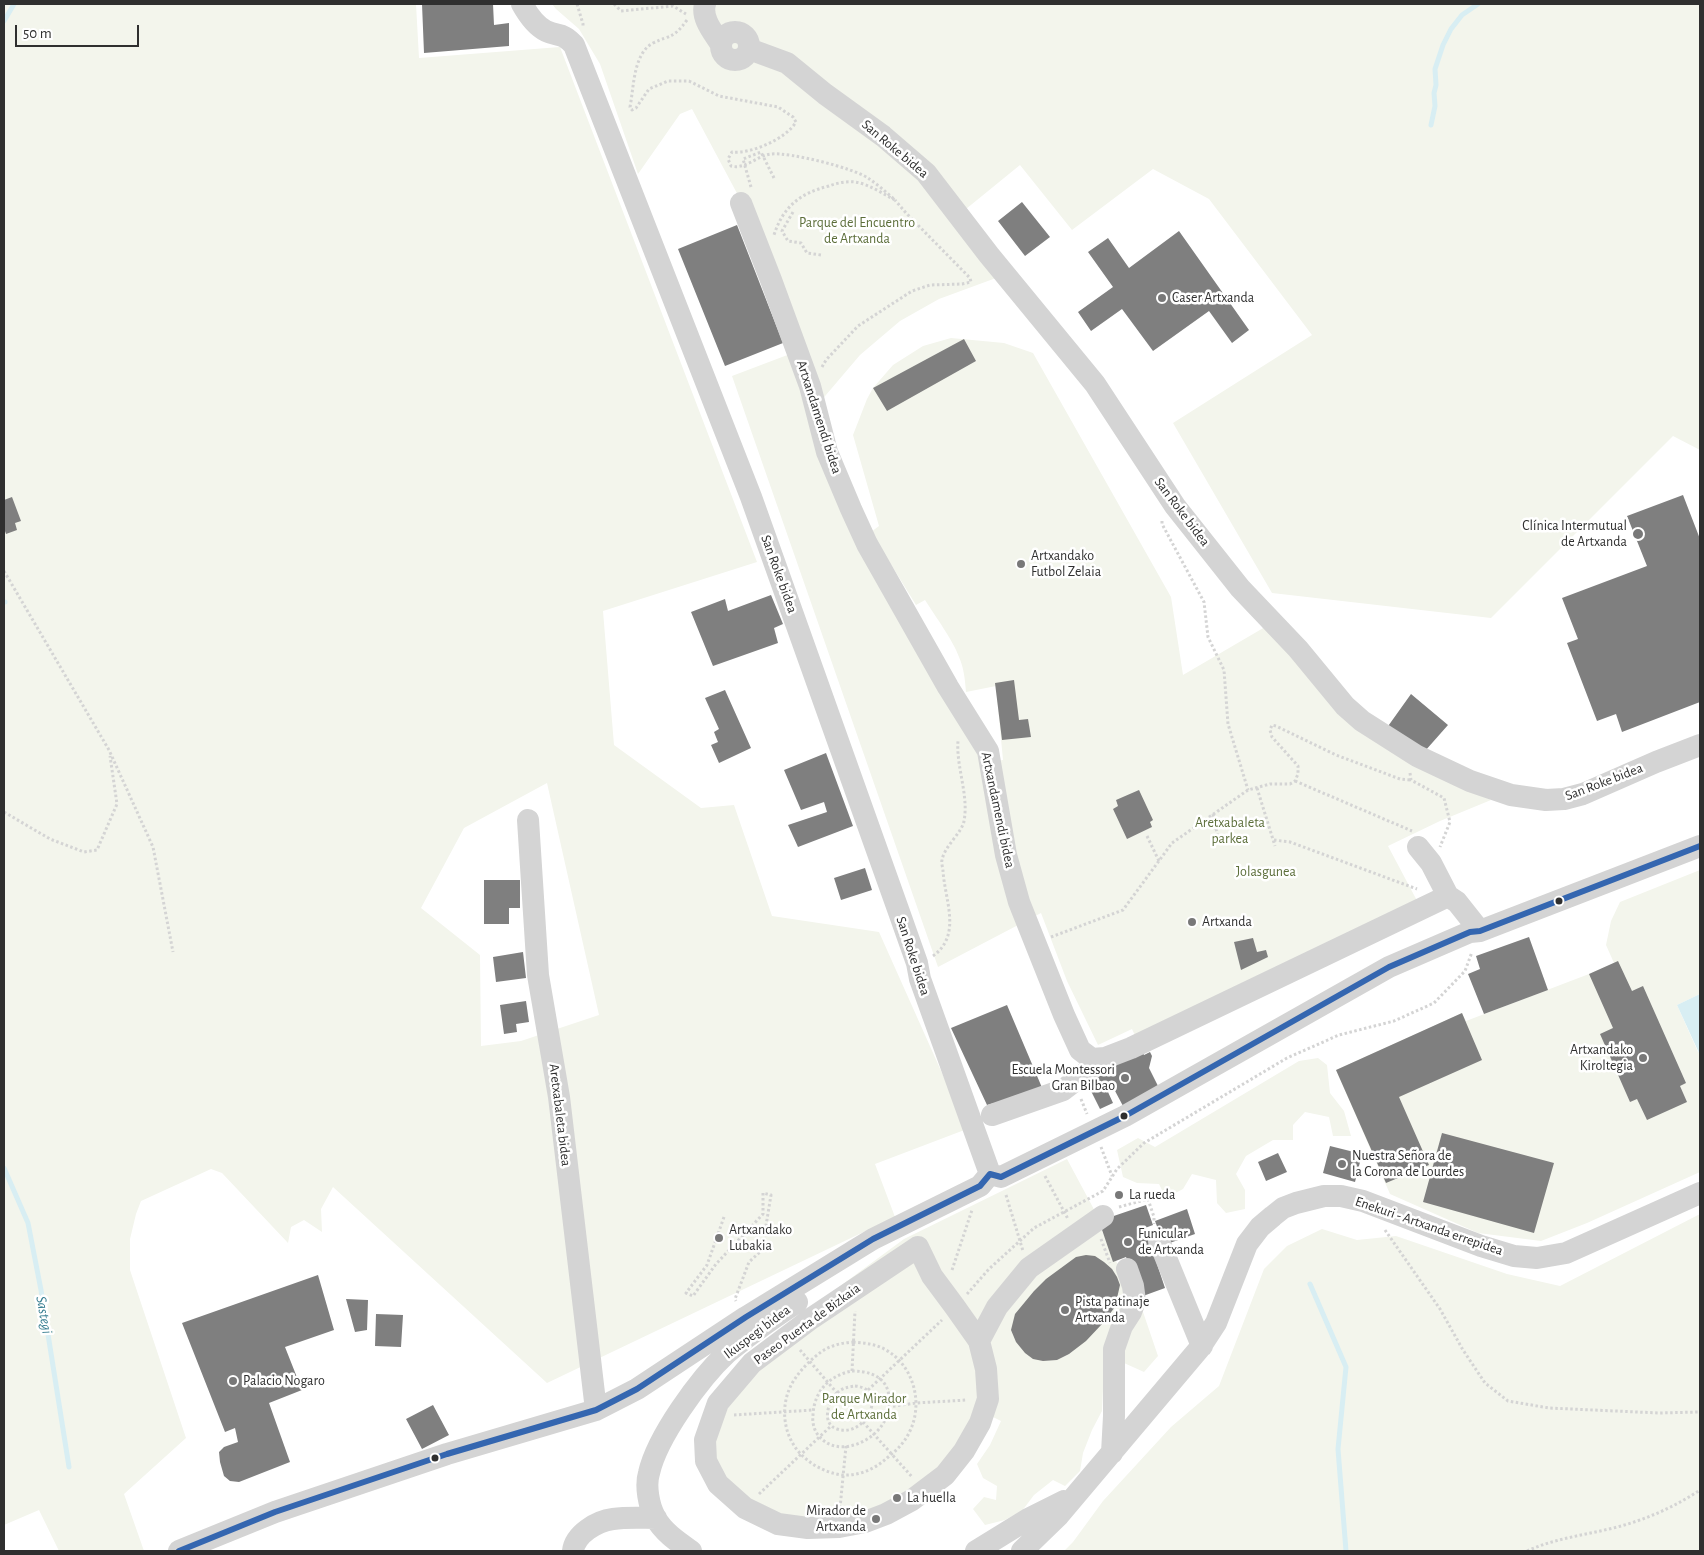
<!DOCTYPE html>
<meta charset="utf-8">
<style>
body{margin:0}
#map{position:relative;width:1704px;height:1555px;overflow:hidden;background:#fff;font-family:"Alegreya Sans",sans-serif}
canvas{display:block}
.frame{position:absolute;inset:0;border:5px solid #2f2f2f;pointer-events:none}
.scale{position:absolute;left:15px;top:25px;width:124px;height:22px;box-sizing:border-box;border:2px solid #2f2f2f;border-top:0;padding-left:6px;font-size:15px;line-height:18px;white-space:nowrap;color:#2f2f2f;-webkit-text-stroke:4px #fff;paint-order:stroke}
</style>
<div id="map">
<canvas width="1704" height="1555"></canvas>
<div class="frame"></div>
<div class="scale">50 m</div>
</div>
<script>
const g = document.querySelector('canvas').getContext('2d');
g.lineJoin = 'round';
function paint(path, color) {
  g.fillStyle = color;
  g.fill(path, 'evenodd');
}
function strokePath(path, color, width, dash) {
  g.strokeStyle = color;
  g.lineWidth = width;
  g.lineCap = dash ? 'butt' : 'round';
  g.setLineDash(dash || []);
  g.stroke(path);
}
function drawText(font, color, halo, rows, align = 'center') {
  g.font = font + ' "Alegreya Sans",sans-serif';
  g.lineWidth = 5;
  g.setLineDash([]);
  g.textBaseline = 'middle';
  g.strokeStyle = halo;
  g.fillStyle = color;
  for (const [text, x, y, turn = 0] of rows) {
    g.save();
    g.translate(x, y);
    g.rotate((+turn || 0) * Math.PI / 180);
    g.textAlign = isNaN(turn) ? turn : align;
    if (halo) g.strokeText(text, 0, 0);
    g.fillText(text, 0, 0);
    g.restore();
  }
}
const green = new Path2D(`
 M4 4H416L419 58 560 47 757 562 603 611 614 745 701 808 734 805 772 916 879 932 967 1129 875 1164 895 1217 547 1383 333 1187 321 1209 322 1232 304 1220 291 1227 288 1243 222 1173 211 1169 141 1201 136 1214 130 1239V1270L186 1438 124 1494 144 1551H59L39 1510 4 1525ZM547 783 599 1015 521 1041 481 1046 480 955 421 908 464 828Z
 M552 4H1700V450L1673 436 1491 618 1272 593 1173 423 1312 335 1209 199 1153 169 1072 230 1020 165 966 209 1015 271 939 299 900 321 860 355 820 402 740 199 692 109 680 114 638 174 600 64 579 29 556 9Z
 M951 338 1004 343 1033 353 1171 597 1183 675 1265 627 1363 729 1491 800 1440 821 1388 846 1423 912 1142 1051 1132 1029 1098 1045 1067 981 1041 913 938 967 732 376 790 354 824 457 985 763 1003 760 996 686 966 692C965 680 964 668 959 657 953 640 935 616 925 600L916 605 871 532 879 526 853 435 867 399 873 388 893 365 923 346Z
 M1700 870V994L1677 1005 1698 1052H1700V1172L1587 1223 1541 1241 1478 1233 1390 1194 1336 1070 1462 1013 1466 1021 1589 974 1614 963 1606 945 1611 921 1620 902Z
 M1318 1058 1327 1065 1330 1093 1344 1111 1351 1136H1333L1329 1117 1305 1112 1293 1125V1140H1273L1246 1156 1236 1174 1245 1190V1209L1226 1213 1217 1203 1216 1180 1192 1174 1183 1189 1166 1198 1159 1184 1137 1183 1123 1177 1117 1150 1138 1138 1155 1147 1299 1061Z
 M1067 1159 1097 1215 1102 1231 1125 1280 1142 1309 1158 1356 1144 1372 1124 1363 1108 1364 1103 1388 1102 1411 1092 1430 1083 1453 1080 1471 1065 1486 1053 1480 1034 1495 1022 1511 1005 1520 985 1525 973 1509 984 1497 996 1500 997 1486 983 1478 977 1464 990 1445 1001 1421 991 1416 951 1479 807 1534 702 1469 748 1354 904 1239Z
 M1700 1214V1551H1064L1073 1542 1103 1501 1171 1427 1219 1386 1264 1269 1287 1246 1322 1229 1357 1240 1396 1236 1507 1274 1560 1286Z`);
const water = new Path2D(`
 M1700 994V1052L1699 1053 1677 1005Z`);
const stream = new Path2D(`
 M4 21 14 4
 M1431 125 1435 106 1434 93 1436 85 1435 69 1443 45 1451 29 1462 15 1478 4
 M4 602H5
 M4 1168 28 1223 41 1290 69 1467
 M1310 1284 1346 1367 1338 1449 1346 1551`);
const building = new Path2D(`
 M422 4H493L494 25 509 23V46L424 53Z
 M1022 202 1050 237 1025 256 998 221Z
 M737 225 783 343 725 366 678 249Z
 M1179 231 1249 330 1232 343 1209 311 1153 351 1122 309 1091 331 1078 312 1113 287 1088 252 1108 238 1129 268Z
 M964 339 976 361 887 411 873 388Z
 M1683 495 1700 539V702L1622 732 1616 714 1597 721 1567 643 1578 639 1562 598 1647 566 1627 516Z
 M12 497 21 521 15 523 17 530 6 534 4 528V500Z
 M771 595 783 624 774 628 778 643 713 666 691 612 725 599 728 611Z
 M1014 680 1019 720 1028 719 1031 737 1002 740 995 683Z
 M725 690 751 748 719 763 711 745 718 742 714 732 719 729 705 698Z
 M1411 694 1448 725 1425 751 1386 729Z
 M826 753 853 826 798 847 788 825 827 812 824 802 801 810 784 770Z
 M1139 790 1153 820 1150 822 1152 827 1127 839 1113 809 1118 806 1116 800Z
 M865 868 872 890 841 900 834 878Z
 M484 880H520V908H509V924H484Z
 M1529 937 1548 990 1484 1014 1468 974 1480 969 1476 956Z
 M1253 938 1257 952 1266 950 1268 957 1241 970 1234 942Z
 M523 952 526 978 496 982 493 957Z
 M1618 961 1632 991 1643 986 1686 1083 1680 1086 1687 1102 1647 1120 1637 1099 1630 1102 1600 1034 1613 1028 1589 974Z
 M526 1001 529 1022 516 1024 517 1032 504 1034 500 1005Z
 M1007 1005 1043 1090 987 1105 951 1028Z
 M1462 1013 1482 1060 1399 1097 1429 1165 1386 1183 1336 1070Z
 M1142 1051 1144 1055 1150 1052 1152 1056 1149 1068 1159 1088 1123 1106 1114 1089 1108 1092 1113 1103 1100 1109 1087 1083 1105 1073 1104 1070Z
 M1442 1133 1554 1163 1534 1233 1423 1202Z
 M1330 1146 1362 1154 1355 1182 1323 1173Z
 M1278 1153 1287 1172 1266 1181 1258 1162Z
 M1146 1205 1153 1225 1145 1228 1165 1288 1143 1296 1126 1257 1113 1262 1099 1221Z
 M1187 1209 1195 1234 1164 1245 1155 1221Z
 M1086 1255 1095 1256 1104 1262 1112 1269 1117 1277 1120 1285 1115 1307 1102 1324 1086 1341 1069 1354 1057 1360 1043 1361 1033 1359 1025 1353 1016 1342 1011 1330 1015 1314 1034 1291 1046 1279 1076 1257Z
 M318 1275 334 1330 285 1347 302 1390 269 1403 290 1462 239 1482 230 1481 224 1476 220 1462 219 1452 224 1447 238 1442 235 1428 225 1432 182 1323Z
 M346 1299 368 1300 367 1330 355 1332Z
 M376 1314 403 1315 401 1347 375 1346Z
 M433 1405 449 1435 422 1449 406 1419Z`);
const path = new Path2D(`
 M577 4 583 24V27
 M614 4 621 11 673 6 686 14
 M687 20C673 39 672 34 653 43 633 54 634 87 630 107L632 110 636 108 649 89 668 81H689L719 96 778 107 793 117 796 122C786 139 751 154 732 152L728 159 731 166C745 170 758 155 771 154 790 152 853 168 868 178 877 184 886 192 895 200 883 194 869 184 855 182 846 181 837 183 829 186 800 193 783 207 774 235
 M793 212 782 231 788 241 801 243 807 253 821 255
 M822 367 826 360 858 326 912 291 930 285 962 284 971 282 970 278 906 213 895 200
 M1162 521V524L1204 602 1208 637 1224 670 1228 724 1248 790
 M4 571 109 750 153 847 173 952
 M1410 773 1411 780 1444 798 1450 822 1440 847
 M1295 781 1412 831
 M1257 788 1275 846
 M4 812 50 839 84 852 97 850 117 804 110 756
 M1213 814 1218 838
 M1147 836 1159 861
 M1274 840 1290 842 1417 889
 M1051 937 1123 910 1172 843 1248 790 1270 784H1290L1295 781 1298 774V766L1272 737 1270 730 1272 725 1276 726 1336 755 1400 779 1411 780
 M933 956C962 935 945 901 943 871 943 868 941 863 942 860 944 847 963 831 964 821 969 795 956 767 958 741
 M1081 1099 1087 1114
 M1101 1147 1112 1176
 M1045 1176 1068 1219
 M1006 1195 1023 1251
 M1119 1207 1148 1199 1154 1217V1224
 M724 1217 707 1265 686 1293 693 1296 716 1264 763 1214V1193L771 1195 762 1250 749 1262 735 1299 736 1301
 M1385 1230 1440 1309 1463 1350 1485 1383 1508 1401 1549 1408 1659 1413 1700 1412
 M1101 1239 1110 1263
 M952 1270 972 1210
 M967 1294 989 1269 1034 1228 1103 1191 1117 1169 1144 1143 1287 1058 1339 1035 1394 1021 1434 1003 1465 971 1472 952
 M853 1342C865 1343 876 1344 886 1350 914 1366 924 1404 909 1433 904 1443 896 1451 887 1458 875 1469 859 1476 842 1475 828 1473 815 1467 805 1458 781 1438 778 1400 797 1376 803 1367 813 1358 821 1352 831 1345 842 1343 853 1342Z
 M800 1350 837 1393
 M852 1371C881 1371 895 1386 887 1415 880 1440 838 1460 819 1436 814 1431 812 1422 813 1415 814 1391 830 1375 852 1371Z
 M852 1371 855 1311
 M855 1386C890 1389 865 1439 837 1429 821 1424 828 1401 837 1393 842 1388 848 1387 855 1386Z
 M868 1390 942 1320
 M888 1407 916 1403 967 1400
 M734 1415 813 1410
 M863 1422 913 1478
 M759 1494 831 1426
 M840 1508 846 1446
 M1527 1551C1560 1536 1597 1534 1631 1523 1656 1515 1679 1504 1700 1490`);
const minor = new Path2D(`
 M522 4C527 13 536 26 546 31 559 37 562 32 574 45L751 497 899 912 917 963 920 979 990 1174
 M705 4C701 18 713 32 720 43
 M721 46a14 14 0 1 1 28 0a14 14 0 1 1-28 0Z
 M749 49 787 63 825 94 883 136 926 173 989 255 1095 384 1175 506 1240 588 1298 649 1345 706 1362 721 1417 756 1470 781 1511 795 1546 800 1564 799 1583 794 1656 762 1700 745
 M741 203 771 280 810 386 827 452 851 509 867 544 948 687 988 751 1006 855 1019 902 1064 1015 1080 1050 1092 1059 1105 1058 1131 1048 1448 896 1457 902 1480 931
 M528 820 538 975 559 1097 596 1410
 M1418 847 1431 863 1448 896
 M992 1115 1063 1090 1105 1058
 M990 1174 1001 1177 1125 1116 1389 967 1470 932 1480 931 1700 846
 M1159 1241 1202 1346
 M979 1341 955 1307 932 1276 918 1247 812 1318 752 1363 718 1403 705 1440 706 1461 718 1484 745 1508 778 1524 808 1528 839 1527 865 1522 886 1514 912 1500 945 1475 964 1451 980 1423 988 1399 986 1369 979 1341 997 1307 1029 1268 1103 1216
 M1112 1453 1114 1416V1349L1122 1326 1131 1312 1135 1301 1133 1286 1127 1269
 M179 1551 275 1512 447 1454 596 1410 637 1389 746 1317 873 1239 980 1186 990 1174
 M573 1551C575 1534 597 1521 613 1519 627 1517 642 1518 656 1518
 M691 1551C678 1542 663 1532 655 1517 649 1506 645 1486 649 1473 657 1437 700 1378 727 1353 749 1334 773 1318 797 1302
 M976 1551 1028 1519 1064 1501
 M1022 1551 1059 1515 1199 1349 1216 1323 1247 1244 1260 1227 1273 1216 1283 1208 1296 1203 1324 1196H1341L1363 1201 1481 1246 1514 1256 1537 1258 1566 1253 1700 1193`);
const pathBridge = new Path2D(`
 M751 187 743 159 761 152 775 180`);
const bus1 = new Path2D(`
 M179 1551 275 1512 447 1454 596 1410 637 1389 746 1317 873 1239 980 1186 990 1174 1001 1177 1125 1116 1389 967 1470 932 1480 931 1700 846`);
const markers = [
 [1162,298,5,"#787878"],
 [1638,534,6,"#787878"],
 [1021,564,5,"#787878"],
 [1559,901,4.5,"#2f2f2f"],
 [1192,922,5,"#787878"],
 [1643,1058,5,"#787878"],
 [1125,1078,5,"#787878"],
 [1124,1116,4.5,"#2f2f2f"],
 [1342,1164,5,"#787878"],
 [1119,1195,5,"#787878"],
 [719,1238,5,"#787878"],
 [1128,1242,5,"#787878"],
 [1065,1310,5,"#787878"],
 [233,1381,5,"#787878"],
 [435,1458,4.5,"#2f2f2f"],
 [897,1498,5,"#787878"],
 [876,1519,5,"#787878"]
];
const streetNames = [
 ["San Roke bidea",895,149,40],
 ["Artxandamendi bidea",819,417,72],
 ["San Roke bidea",1182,512,53],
 ["San Roke bidea",779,574,70],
 ["San Roke bidea",1604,782,-21],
 ["Artxandamendi bidea",998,810,78],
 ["San Roke bidea",913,956,72],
 ["Aretxabaleta bidea",560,1115,83],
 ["Enekuri - Artxanda errepidea",1429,1226,19],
 ["Paseo Puerta de Bizkaia",807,1324,-36],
 ["Ikuspegi bidea",757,1332,-37]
];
const parkNames = [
 ["Parque del Encuentro",857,223],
 ["de Artxanda",857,239],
 ["Aretxabaleta",1230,823],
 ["parkea",1230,839],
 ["Jolasgunea",1266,872],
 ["Parque Mirador",864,1399],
 ["de Artxanda",864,1415]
];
const poiNames = [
 ["Caser Artxanda",1172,298],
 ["Clínica Intermutual",1627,526,"right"],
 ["de Artxanda",1627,542,"right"],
 ["Artxandako",1031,556],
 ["Futbol Zelaia",1031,572],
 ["Artxanda",1202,922],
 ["Artxandako",1633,1050,"right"],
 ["Kiroltegia",1633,1066,"right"],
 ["Escuela Montessori",1115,1070,"right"],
 ["Gran Bilbao",1115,1086,"right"],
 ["Nuestra Señora de",1352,1156],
 ["la Corona de Lourdes",1352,1172],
 ["La rueda",1129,1195],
 ["Artxandako",729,1230],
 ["Lubakia",729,1246],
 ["Funicular",1138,1234],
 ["de Artxanda",1138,1250],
 ["Pista patinaje",1075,1302],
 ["Artxanda",1075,1318],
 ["Palacio Nogaro",243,1381],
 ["La huella",907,1498],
 ["Mirador de",866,1511,"right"],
 ["Artxanda",866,1527,"right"]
];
const waterNames = [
 ["Sastegi",44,1315,80]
];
paint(green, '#f3f5ec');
paint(water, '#d8eef3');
strokePath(stream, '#d8eef3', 5);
paint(building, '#7f7f7f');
strokePath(path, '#d4d4d4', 3, [2.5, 2.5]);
strokePath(minor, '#d4d4d4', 22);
strokePath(pathBridge, '#d4d4d4', 3, [2.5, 2.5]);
strokePath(bus1, '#3466b0', 6);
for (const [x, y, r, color] of markers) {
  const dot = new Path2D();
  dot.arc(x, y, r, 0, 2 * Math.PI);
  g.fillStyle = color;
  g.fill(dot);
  strokePath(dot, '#fff', 2);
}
drawText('14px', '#2f2f2f', '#fff', streetNames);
drawText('14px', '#5c6e3a', '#fff', parkNames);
drawText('14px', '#2f2f2f', '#fff', poiNames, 'left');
drawText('italic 15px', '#367d90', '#fff', waterNames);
</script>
